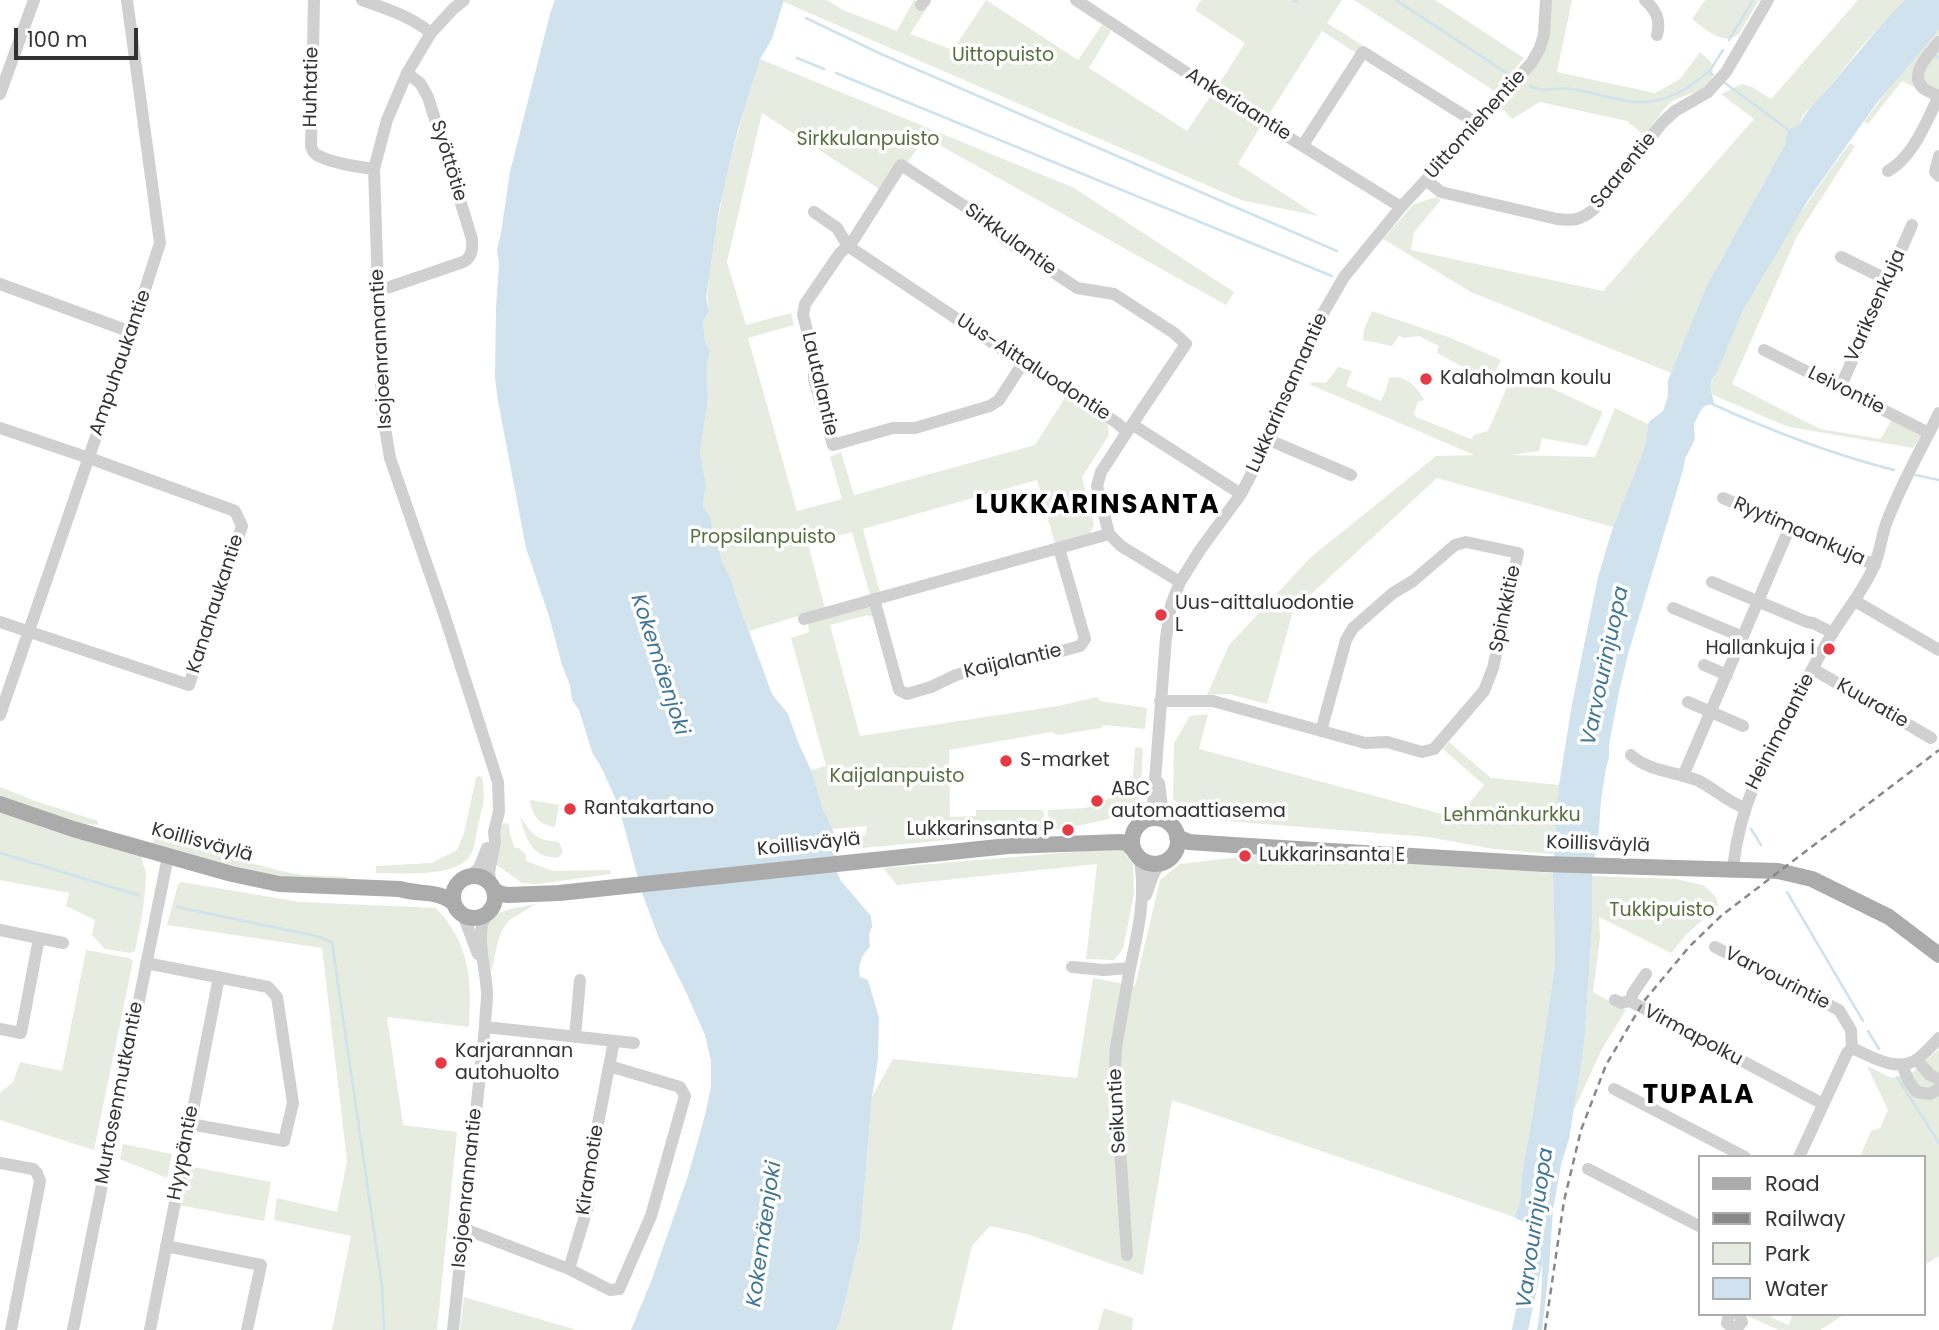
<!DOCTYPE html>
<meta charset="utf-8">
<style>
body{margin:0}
#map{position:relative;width:1939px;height:1330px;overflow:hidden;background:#fff;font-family:Poppins,sans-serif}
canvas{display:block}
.legend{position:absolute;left:1698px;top:1155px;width:228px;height:161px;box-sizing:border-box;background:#fff;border:2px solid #adadad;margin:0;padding:9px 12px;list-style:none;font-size:21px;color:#333}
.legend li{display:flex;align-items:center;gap:14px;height:35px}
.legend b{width:35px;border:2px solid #adadad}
.scale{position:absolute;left:14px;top:28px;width:124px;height:32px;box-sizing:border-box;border:4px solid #333;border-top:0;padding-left:9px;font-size:21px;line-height:24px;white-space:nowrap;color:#333;-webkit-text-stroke:5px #fff;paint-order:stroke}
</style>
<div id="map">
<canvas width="1939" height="1330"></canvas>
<ul class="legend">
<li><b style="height:9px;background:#ababab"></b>Road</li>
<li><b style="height:9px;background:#888"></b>Railway</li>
<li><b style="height:19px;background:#e6ecdf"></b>Park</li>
<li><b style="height:19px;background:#cfe2ee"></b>Water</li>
</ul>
<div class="scale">100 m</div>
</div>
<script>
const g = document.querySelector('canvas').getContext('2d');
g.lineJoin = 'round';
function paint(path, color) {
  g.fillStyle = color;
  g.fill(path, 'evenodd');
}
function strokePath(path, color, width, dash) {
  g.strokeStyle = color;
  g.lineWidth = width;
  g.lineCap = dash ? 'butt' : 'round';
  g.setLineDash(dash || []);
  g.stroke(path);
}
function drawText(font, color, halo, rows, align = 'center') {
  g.font = font + ' Poppins,sans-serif';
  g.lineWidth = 7;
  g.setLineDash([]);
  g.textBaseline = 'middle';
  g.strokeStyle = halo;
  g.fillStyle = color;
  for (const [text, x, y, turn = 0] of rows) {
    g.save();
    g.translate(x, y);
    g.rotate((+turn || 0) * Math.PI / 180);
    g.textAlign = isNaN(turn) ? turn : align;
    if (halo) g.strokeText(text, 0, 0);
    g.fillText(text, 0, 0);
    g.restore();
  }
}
const green = new Path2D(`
 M784 0H827L843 10 897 31 914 0 927 8 910 34 953 50 986 0 1078 60 1102 25 1111 31 1089 68 1187 131 1210 97 1260 127 1238 164 1318 216 1241 200 784 2Z
 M1201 0H1342L1327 23 1362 45 1356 53 1322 31 1268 116 1218 86 1245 43 1195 10Z
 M1354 0H1435L1524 58 1496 92Z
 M1552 0H1572L1557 72 1655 93 1680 79 1700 52 1711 62C1721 95 1685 90 1669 104 1660 112 1652 126 1645 136L1627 121 1540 102 1512 119 1501 107 1524 80Z
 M1705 0H1759L1739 34C1723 47 1705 29 1692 19Z
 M1858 0H1905L1862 46 1816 103 1803 115 1799 125 1786 134V143L1706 287 1671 373 1471 292 1383 239 1413 205 1435 197 1441 200 1414 232 1411 250 1603 291 1754 119 1721 94 1742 84 1752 87 1771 99Z
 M1939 30V99L1902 81 1868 124 1864 122 1896 79Z
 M760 59 1074 188 1234 292 1226 305 925 137 908 162 881 190 762 113 727 262 746 325 791 313 794 325 748 338 797 511 842 499 830 457 841 452 854 495 1035 445 1066 396 1108 425 1109 435 1082 477 1094 525 1090 533 1055 544 1037 480 863 529 880 592 870 595 852 532 808 544 825 608 749 631 734 591 731 579 721 560 720 548 713 533 711 518 703 506 706 485 700 453 708 399 707 364 710 353 705 342 703 321 709 311C705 293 710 276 712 258 721 190 739 124 760 59Z
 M1850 143 1855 146 1797 236 1732 384 1820 429 1881 439 1891 420 1921 435 1913 448 1789 427 1713 395C1710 387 1710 381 1716 374 1746 290 1797 215 1850 143Z
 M1372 311 1451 338 1501 360 1491 380H1487L1437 353 1439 346 1419 336 1404 338 1399 336 1392 346 1363 340 1364 329Z
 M1338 367 1352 371 1346 386 1381 401 1386 390 1389 378C1404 374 1418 387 1424 400L1418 402 1414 413 1416 417 1471 439 1474 435 1488 431 1514 371 1603 412 1587 446 1542 438 1539 451 1510 455 1595 457 1615 408 1648 424 1646 444 1613 527 1437 478 1293 611 1267 704 1229 694 1207 695 1229 645 1310 558 1436 456 1474 455 1309 384 1314 382 1326 383Z
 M864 604 871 608 874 618 868 615 830 625 860 736 1058 706 1098 697 1100 701 1147 708 1145 729 1103 725 1102 728 1058 735 1052 732 949 750 950 817 976 816V810H1043L1045 825 1044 829 1040 831 853 849 854 843 865 835 867 826 832 829 823 809 811 770 826 766 791 638 809 632 807 619Z
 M1208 714 1199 749 1457 818 1484 785 1443 749 1449 742 1491 778 1559 785 1555 852 1552 854 1493 849 1428 837 1201 819 1173 799 1174 743 1190 716Z
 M1140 747 1143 749C1142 760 1142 798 1137 805 1127 819 1070 827 1052 830L1049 827 1048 810 1086 808 1100 803 1132 787 1135 748Z
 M479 776 482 777C486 797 483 806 478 825 476 835 475 848 470 856 455 878 400 873 376 873V866L431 863 457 850 464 833 476 778Z
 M0 787 35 801 98 821V825L78 823 0 797Z
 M531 800 559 805 555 827C538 824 535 818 530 803Z
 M0 811 142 855C141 864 147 869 146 877 145 903 140 927 135 951L130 953 105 949 92 935 95 920 66 906 69 893 0 880Z
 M520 816C532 835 536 840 559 842L563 852 559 857C533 860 525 838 520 816Z
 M505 823 509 824 510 835 515 848H519L526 855V861L553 871 610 870 611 874 537 884 522 883 494 863 501 826Z
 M156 838 281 871 303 875 348 877 349 883 268 875 152 843Z
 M1121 848 1133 864 1134 894 1123 949 1114 960 1086 959 1097 864 897 885 883 868Z
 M1265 854 1553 873 1555 965 1533 1112 1522 1173 1520 1203 1514 1217 1172 1100 1143 1275 1027 1234 990 1226 972 1246 952 1330H836L841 1319 860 1238 872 1097 893 1059 1077 1078 1093 978 1135 986 1160 880 1180 864Z
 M1592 876 1675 879 1703 885 1716 897 1718 906 1687 934 1671 953 1599 917 1600 938 1593 992 1626 1010 1603 1047 1571 1116 1584 1045 1592 928Z
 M181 882 300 902 436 908C470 944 472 980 469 1027L387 1017 403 1125 457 1132 437 1330H332L351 1236 274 1220 277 1198 337 1212 347 1161 322 948 167 925 178 884Z
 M535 904C527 910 519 914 511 919 497 930 496 955 491 972 489 961 483 942 483 932 485 910 518 908 535 904Z
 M86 950 129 958 133 961 94 1150 0 1120V1093L13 1082 20 1062 62 1071Z
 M1939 1049V1256L1923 1266V1157H1860L1871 1131 1880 1128 1888 1110 1867 1066 1892 1078 1913 1072Z
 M123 1144 172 1154 167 1178 120 1159Z
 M188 1166 271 1182 264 1221 179 1205Z
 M464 1297 577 1330H460Z
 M1104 1308 1133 1318 1132 1330H1098Z
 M1743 1314H1765L1788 1325 1793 1314H1845L1820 1330H1779Z`);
const water = new Path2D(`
 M555 0H784L772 39 760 59 737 133 719 210 706 298 709 311 703 321 705 342 710 352 707 364 708 399 700 453 706 485 703 506 711 518 713 533 720 548 721 560 731 579 734 591 772 694 788 714 798 742 811 770 823 809 835 835 837 850V872L841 881 871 916 872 927 869 934 870 947C862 954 857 966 860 977L868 980 879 1018 878 1059 872 1097 860 1238 841 1319 836 1330H631L652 1279 688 1176 705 1115 711 1087V1061L705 1035 685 990 659 938 642 893 618 804 601 767 592 752 579 710 572 700 570 685 562 665 549 616 526 548 498 401 495 377 496 308 499 264 497 250 501 233 510 172 550 14Z
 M1905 0H1939V30L1876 104 1808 200 1743 310 1716 374C1707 383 1712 391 1714 403L1705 406 1701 410 1694 424 1695 439 1685 459 1683 470 1628 654 1619 692 1609 745V757L1606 768 1601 800 1599 829 1592 876V928L1584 1045 1569 1139 1561 1165 1553 1210 1549 1269 1542 1330H1537C1543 1298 1542 1265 1543 1233L1514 1217 1520 1203 1522 1173 1533 1112 1555 965 1553 873 1556 821 1559 785 1572 704 1598 577 1613 527 1646 444 1648 424 1650 421 1663 411 1668 396V380L1706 287 1786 143C1786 128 1788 131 1799 125 1809 106 1827 91 1840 74 1862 49 1881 23 1905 0Z`);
const stream = new Path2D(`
 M1396 0 1511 76
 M1294 2 1297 0
 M806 18 881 54 1337 251
 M1729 40 1753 0
 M1936 56 1939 58
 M797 58 824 69
 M1709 72 1723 50
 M836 73 1332 276
 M1725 83 1790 131
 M1530 86C1543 94 1558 86 1572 89 1616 96 1643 115 1687 88 1694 83 1701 77 1709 72L1713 75
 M1710 403C1769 430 1831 454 1894 470
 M1916 475 1939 480
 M1751 829 1761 845
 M0 853 138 895
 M1787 892 1863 1021
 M177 907 316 936 332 942 382 1286 384 1330
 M1868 1031 1879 1049
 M1897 1077 1939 1143`);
const river = new Path2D(`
 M1520 1330 1534 1264 1541 1211`);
const minor = new Path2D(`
 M314 0 311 146C313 151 312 152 317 155 330 163 359 167 374 169
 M362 0C387 9 410 16 431 33
 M464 0 453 9 431 33 407 73 387 120 374 169 378 291 382 410 390 458 445 617 498 782 499 811 494 832 495 842 489 872 491 885
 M1076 0 1222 96 1401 207
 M1645 0C1656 10 1661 20 1657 35
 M921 5 925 0
 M0 94 34 0
 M1303 145 1363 52 1478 124
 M1939 156 1935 172 1939 176
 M1888 171C1914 156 1926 122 1939 96 1934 94 1927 91 1923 88 1908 74 1930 53 1939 42
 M1426 180 1441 192 1557 219C1574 221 1581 220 1594 209L1662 123 1675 111 1708 92 1726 72 1768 0
 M814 212 837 228 848 246 1023 363 1117 423 1127 432 1101 472 1097 486 1109 534 1121 546 1180 582
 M1841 257 1888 280
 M0 284 131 332
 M378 291 463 262C472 258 473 249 472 239L428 97 420 83 407 73
 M1764 350 1929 433
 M1023 363 999 400 990 406 915 428H893L833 445 814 379V357L803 315 805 304 840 253 848 246 854 239 901 165 989 222 1004 239 1077 288 1114 294 1174 333 1186 344 1127 432
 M1840 388 1912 225
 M1133 425 1241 494
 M0 428 89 458 235 511 242 526 189 685 0 622
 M1269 440 1351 475
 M1723 498 1875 565
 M1712 582 1807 622 1813 623 1833 633
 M874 599 899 690 907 694 931 687 956 675 1018 658H1036L1080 646 1085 639 1059 548
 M1855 601 1939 650
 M1673 608 1743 637
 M804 619 1109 534
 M1704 665 1727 675
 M1813 669 1931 738
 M1160 701H1213L1365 743 1387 742 1422 752 1434 749 1484 691 1493 668 1518 553 1466 542 1455 545 1413 581 1393 593 1353 628 1346 640 1321 731
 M1688 702 1743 726
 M0 715 122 361 160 243 127 0
 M1631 755C1648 771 1676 772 1697 780 1714 788 1727 802 1745 808
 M1683 776 1789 529
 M1159 783 1162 806 1168 822
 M1148 819 1153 806 1166 638 1171 605 1180 582 1200 550 1241 494 1269 440 1318 322 1344 277 1401 207 1478 124 1532 62 1540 48 1544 34 1546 0
 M1733 868C1739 807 1765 757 1794 704 1806 681 1818 657 1832 634 1846 611 1864 590 1874 566 1880 553 1881 538 1886 524 1900 486 1921 450 1939 413
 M469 877 479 868 487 848
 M1146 895 1153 875 1160 863
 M463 915 478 954
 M0 930 63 943
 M1715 947 1839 1010 1851 1030 1852 1048 1847 1053 1799 1157
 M146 963 268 987 277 997 293 1103 284 1141 190 1124
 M1072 967 1104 970 1130 968C1138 932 1147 893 1139 857
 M1646 974 1633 993 1630 1001 1823 1104
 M1615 1000 1621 1003 1630 1001
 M485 1027 634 1043
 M0 1029 21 1033 39 938
 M575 1037 580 980
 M1852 1048C1872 1057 1898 1074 1919 1058 1926 1052 1933 1045 1939 1038
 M1917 1060 1930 1075 1939 1079
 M1902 1065 1909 1082 1917 1092 1930 1094 1939 1089
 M1614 1089 1745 1157
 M0 1163 33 1169 37 1173 40 1181 11 1330
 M1588 1169 1699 1226
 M465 1229 569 1269 610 1290 619 1289 651 1216 685 1096 680 1087 609 1066
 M166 1246 261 1265 247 1330
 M1127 1255 1115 1071 1116 1047 1130 968
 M569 1269 588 1206 589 1170 614 1041
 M1729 1314 1727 1323 1732 1327H1738L1742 1322 1739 1314
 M73 1330 168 856
 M150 1330 219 977
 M453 1330 485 1027C485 1016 487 1005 487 994 487 972 473 932 487 914`);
const major = new Path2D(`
 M0 804 73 829 232 874 279 884 400 889C419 895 439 890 454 903
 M1132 841a23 23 0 1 1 46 0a23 23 0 1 1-46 0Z
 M1177 837 1189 842 1233 845 1543 864 1778 871 1812 879 1889 917 1939 955
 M453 897a21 21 0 1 1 42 0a21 21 0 1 1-42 0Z
 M494 890 501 894 508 895 559 893 1008 846 1120 842 1127 843 1135 852`);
const rail = new Path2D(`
 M1545 1330 1564 1201 1581 1130 1606 1065 1644 1001 1689 947 1722 915 1939 750`);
const markers = [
 [1426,379,7,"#e63946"],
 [1161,615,7,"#e63946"],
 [1829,649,7,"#e63946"],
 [1006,761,7,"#e63946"],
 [1097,801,7,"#e63946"],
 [570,809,7,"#e63946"],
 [1068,830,7,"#e63946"],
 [1245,856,7,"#e63946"],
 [441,1063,7,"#e63946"]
];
const parkNames = [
 ["Uittopuisto",1003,56],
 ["Sirkkulanpuisto",868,140],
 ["Propsilanpuisto",763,538],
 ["Kaijalanpuisto",897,777],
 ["Lehmänkurkku",1512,816],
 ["Tukkipuisto",1662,911]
];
const streetNames = [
 ["Huhtatie",312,87,-89],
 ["Ankeriaantie",1238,105,32],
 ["Uittomiehentie",1476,125,-48],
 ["Syöttötie",448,161,73],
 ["Saarentie",1624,171,-51],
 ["Sirkkulantie",1010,240,36],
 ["Variksenkuja",1876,306,-66],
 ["Isojoenrannantie",382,349,-93],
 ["Ampuhaukantie",121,363,-71],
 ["Uus-Aittaluodontie",1033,368,33],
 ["Lautalantie",819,384,77],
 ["Leivontie",1846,391,27],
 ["Lukkarinsannantie",1288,393,-66],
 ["Ryytimaankuja",1799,532,24],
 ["Kanahaukantie",216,604,-72],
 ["Spinkkitie",1506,609,-78],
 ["Kaijalantie",1013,662,-13],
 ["Kuuratie",1872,704,30],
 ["Heinimaantie",1781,732,-63],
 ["Koillisväylä",202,843,15],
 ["Koillisväylä",809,845,-6],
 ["Koillisväylä",1598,845,2],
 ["Varvourintie",1777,979,27],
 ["Virmapolku",1693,1036,28],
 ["Murtosenmutkantie",120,1093,-79],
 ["Seikuntie",1118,1111,-93],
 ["Hyypäntie",184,1153,-79],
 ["Kiramotie",591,1170,-81],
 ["Isojoenrannantie",468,1188,-84]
];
const poiNames = [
 ["Kalaholman koulu",1440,379],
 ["Uus-aittaluodontie",1175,604],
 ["L",1175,626],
 ["Hallankuja i",1815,649,"right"],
 ["S-market",1020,761],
 ["ABC",1111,790],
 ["automaattiasema",1111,812],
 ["Rantakartano",584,809],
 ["Lukkarinsanta P",1054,830,"right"],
 ["Lukkarinsanta E",1259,856],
 ["Karjarannan",455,1052],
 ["autohuolto",455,1074]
];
const waterNames = [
 ["Kokemäenjoki",659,665,72],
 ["Varvourinjuopa",1606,666,-78],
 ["Varvourinjuopa",1536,1228,-82],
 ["Kokemäenjoki",765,1234,-82]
];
const districtNames = [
 ["LUKKARINSANTA",1098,506],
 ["TUPALA",1699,1096]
];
paint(green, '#e6ecdf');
paint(water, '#cfe2ee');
strokePath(stream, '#cfe2ee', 2.5);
strokePath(river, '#cfe2ee', 16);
strokePath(minor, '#d0d0d0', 12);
strokePath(major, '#ababab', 16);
strokePath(rail, '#888', 2.5, [7, 5]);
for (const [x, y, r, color] of markers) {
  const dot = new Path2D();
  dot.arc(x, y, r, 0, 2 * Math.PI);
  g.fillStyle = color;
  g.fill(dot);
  strokePath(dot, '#fff', 2.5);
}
drawText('19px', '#56703f', '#fff', parkNames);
drawText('19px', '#333', '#fff', streetNames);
drawText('19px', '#333', '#fff', poiNames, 'left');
drawText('italic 21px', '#3f7597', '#fff', waterNames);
g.letterSpacing = '2px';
drawText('bold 26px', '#000', '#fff', districtNames);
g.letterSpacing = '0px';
</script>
